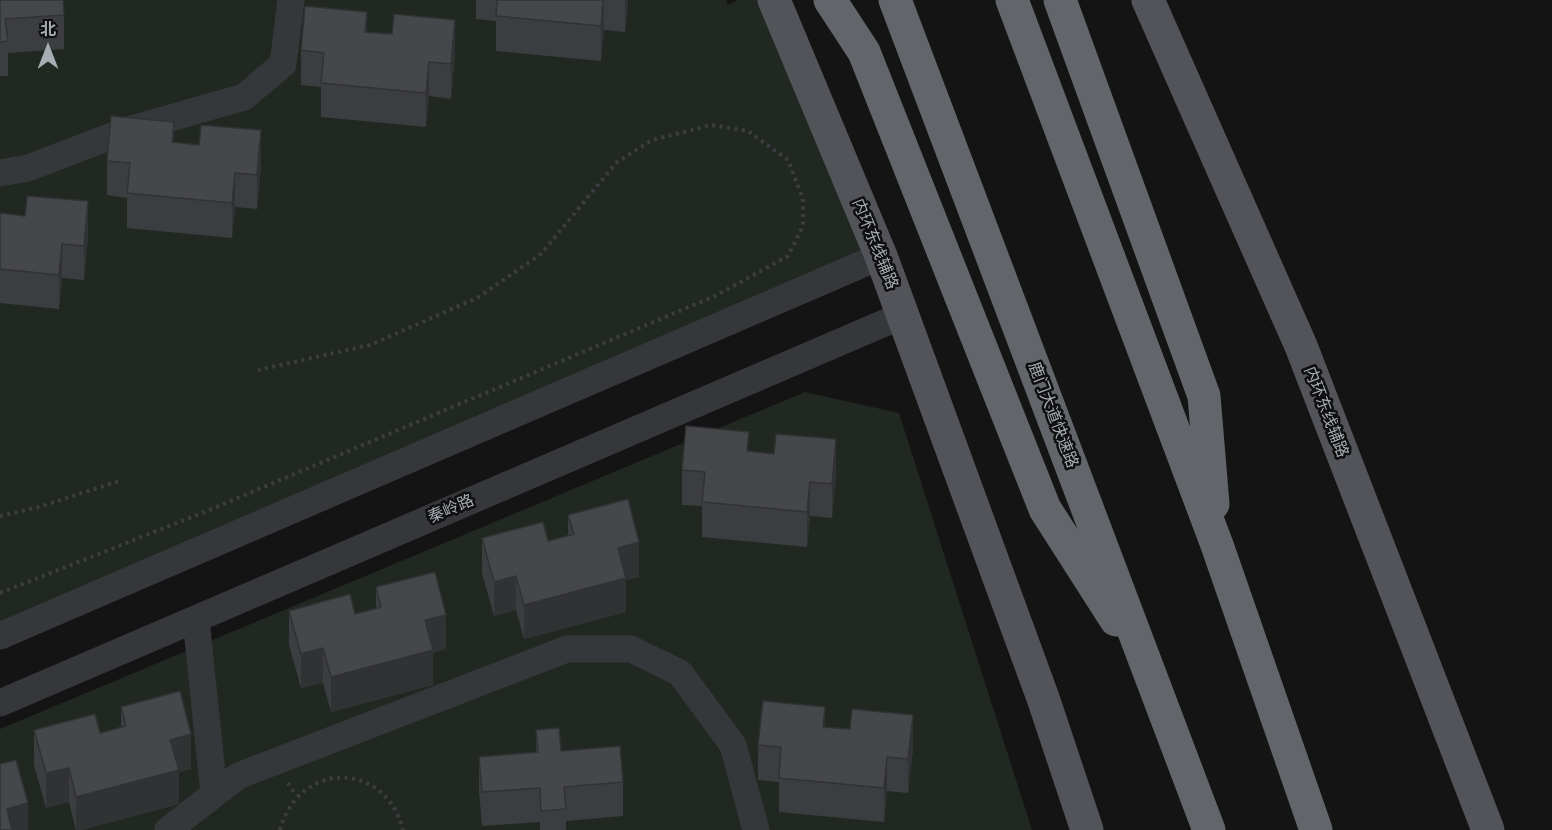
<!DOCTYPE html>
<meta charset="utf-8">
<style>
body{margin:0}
#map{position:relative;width:1552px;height:830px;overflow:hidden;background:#141415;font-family:"Alegreya Sans","Noto Sans SC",sans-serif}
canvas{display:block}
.north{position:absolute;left:18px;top:18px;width:60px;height:60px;-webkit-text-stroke:4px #0f0f10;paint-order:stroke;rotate:0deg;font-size:16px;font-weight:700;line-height:24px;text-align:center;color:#a7adb4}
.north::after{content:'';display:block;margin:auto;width:21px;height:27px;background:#a7adb4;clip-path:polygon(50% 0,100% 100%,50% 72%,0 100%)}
</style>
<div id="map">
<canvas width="1552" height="830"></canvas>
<div class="north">北</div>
</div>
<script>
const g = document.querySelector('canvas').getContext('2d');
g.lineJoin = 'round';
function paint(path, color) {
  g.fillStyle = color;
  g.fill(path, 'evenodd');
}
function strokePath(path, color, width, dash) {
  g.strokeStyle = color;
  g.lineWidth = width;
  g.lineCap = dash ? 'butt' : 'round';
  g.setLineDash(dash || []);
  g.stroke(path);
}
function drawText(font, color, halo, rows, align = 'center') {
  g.font = font + ' "Alegreya Sans","Noto Sans SC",sans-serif';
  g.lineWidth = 5;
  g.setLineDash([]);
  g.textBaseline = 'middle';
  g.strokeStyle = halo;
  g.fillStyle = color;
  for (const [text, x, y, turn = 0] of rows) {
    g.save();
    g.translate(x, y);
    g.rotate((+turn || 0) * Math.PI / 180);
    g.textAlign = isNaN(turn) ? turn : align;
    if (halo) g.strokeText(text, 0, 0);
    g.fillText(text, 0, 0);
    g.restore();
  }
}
const green = new Path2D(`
 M0 0H726L728 5 738 0H774L881 256 0 636Z
 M805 392 899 413 1032 830H0V729Z`);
const path = new Path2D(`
 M0 516 39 507 119 481
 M0 593 207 511 715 296 788 256 803 226V199L788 160 748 131 712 125 652 140 616 163 541 254 477 298 370 345 258 370
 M288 783 296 796
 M280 830C299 760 385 760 403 830`);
const minor = new Path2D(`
 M0 173 28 168 125 131 244 97 283 64 291 0
 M196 619 214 794
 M0 636 881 256
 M0 703 903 315
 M168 830 238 776 567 649H631L680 673 733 745 756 830`);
const major = new Path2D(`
 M774 0 881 256 1043 698 1087 830
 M1148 0 1301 346 1488 830`);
const highway = new Path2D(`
 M830 0 864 52 1045 509 1116 620
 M895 0 1209 830
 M1012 0 1217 545 1316 830
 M1060 0 1204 396 1213 504`);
const wall = new Path2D(`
 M0 0 64 15V49L8 53V76H0Z
 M476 0H628L625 32 604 30 601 61 496 51V21L476 19Z
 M367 32 455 54 451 99 429 96 426 127 321 117V87L301 85V50Z
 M174 143 261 165 257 209 235 207 232 238 127 228V198L107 195V161Z
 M0 193V213L88 236 84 280 62 278 59 309 0 303Z
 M749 452 836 474 832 518 810 516 807 547 702 537V506L682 505V470Z
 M568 515 639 577 626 580V612L524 639 516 610 494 616 482 573V538L548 541 568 536Z
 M376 587 446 649 433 653V685L331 712 323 683 301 688 289 645V611L355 614 376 608Z
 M121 707 191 769 179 772V804L81 830H76L69 802 46 808 34 765V730L100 733 121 728Z
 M536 730 561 751 623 782V816L566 821V830H540V822L482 826 479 791V757L536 752Z
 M758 745 913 749 908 793 887 791 884 822 779 812V782L758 780Z`);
const shadedWall = new Path2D(`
 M604 0V30L601 61V26Z
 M625 0H628L625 32Z
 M367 12V46L365 32Z
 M455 20V54L451 99V64Z
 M429 62V96L426 127V93Z
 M174 122V157L172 142Z
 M261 130V165L257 209V175Z
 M235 173V207L232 238V203Z
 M88 201V236L84 280V246Z
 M62 244V278L59 309V275Z
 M836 439V474L832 518V484Z
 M810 482V516L807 547V512Z
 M639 542V577L626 580V612L524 639V605L618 548Z
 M516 576V610L494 616V582Z
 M446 615V649L433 653V685L331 712V677L425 620Z
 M323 648V683L301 688V654Z
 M825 707V741L823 727Z
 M913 715V749L908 793V759Z
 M191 734V769L179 772V804L81 830H76V797L170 740Z
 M887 757V791L884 822V788Z
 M69 768V802L46 808V773Z
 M28 803V830H7V809Z`);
const building = new Path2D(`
 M0 0H63L64 15 5 19 8 41 0 42Z
 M497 0H603L601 26 496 16Z
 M305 6 367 12 365 32 392 34 394 14 455 20 451 64 429 62 426 93 321 83 324 53 301 50Z
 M111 116 174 122 172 142 199 145 201 125 261 130 257 175 235 173 232 203 127 193 130 163 107 161Z
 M27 196 88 201 84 246 62 244 59 275 0 269V213L25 216Z
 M686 426 749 432 747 451 774 454 776 434 836 439 832 484 810 482 807 512 702 502 705 472 682 470Z
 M628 499 639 542 618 548 626 578 524 605 516 576 494 582 482 538 543 522 548 541 574 534 568 515Z
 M435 572 446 615 425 620 433 650 331 677 323 648 301 654 289 611 350 594 355 614 381 607 376 587Z
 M180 691 191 734 170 740 179 770 76 797 69 768 46 773 34 730 95 714 100 733 126 726 121 707Z
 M763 701 825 707 823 727 850 729 852 709 913 715 908 759 887 757 884 788 779 778 781 747 758 745Z
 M559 728 561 751 620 746 623 782 564 787 566 809 541 811 540 788 482 792 479 757 538 752 536 730Z
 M16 760 28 803 7 809 12 830H0V764Z`);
const streetNames = [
 ["内环东线辅路",875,244,68],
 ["内环东线辅路",1326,412,69],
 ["鹿门大道快速路",1053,415,69],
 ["秦岭路",451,509,-23]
];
paint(green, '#212821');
strokePath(path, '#3c3e41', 4, [3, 4.5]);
strokePath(minor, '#35373a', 27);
strokePath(major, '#525459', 33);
strokePath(highway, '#62656a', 33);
paint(wall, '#3c3d40');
paint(shadedWall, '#313234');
paint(building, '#46474a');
strokePath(building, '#313234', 1.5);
drawText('16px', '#a7adb4', '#0f0f10', streetNames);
</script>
